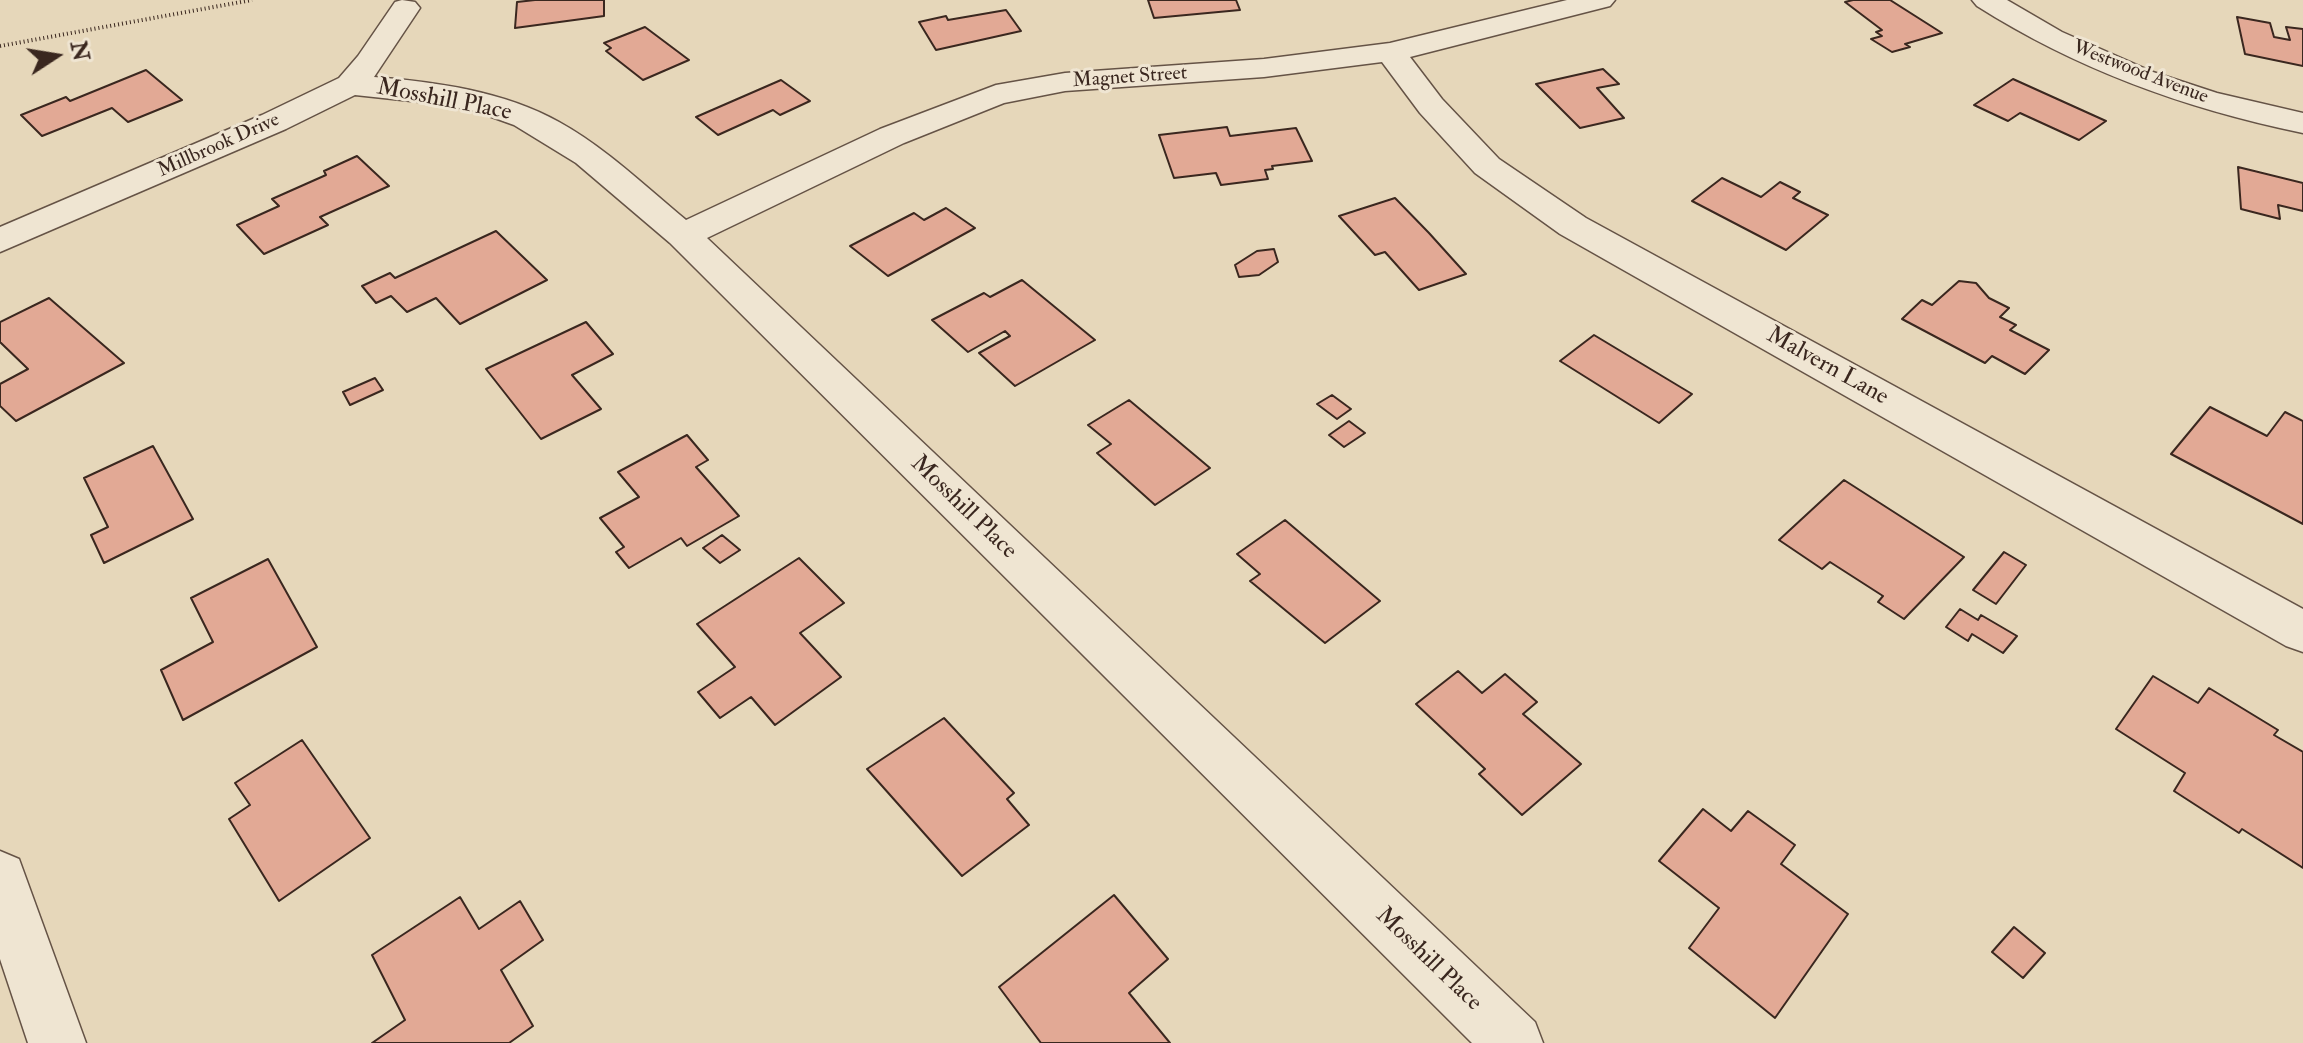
<!DOCTYPE html>
<style>
body{margin:0}
#map{position:relative;width:2303px;height:1043px;overflow:hidden;background:#e6d7ba;font-family:"IM FELL Double Pica",serif}
canvas{display:block}
.north{position:absolute;left:16px;top:16px;width:80px;height:80px;-webkit-text-stroke:6px #efe5d2;paint-order:stroke;rotate:78deg;font-size:22px;font-weight:700;line-height:32px;text-align:center;color:#3a271f}
.north::after{content:'';display:block;margin:auto;width:28px;height:36px;background:#3a271f;clip-path:polygon(50% 0,100% 100%,50% 72%,0 100%)}
</style>
<div id="map">
<canvas width="2303" height="1043"></canvas>
<div class="north">N</div>
</div>
<script>
const g = document.querySelector('canvas').getContext('2d');
g.lineJoin = 'round';
function paint(path, color) {
  g.fillStyle = color;
  g.fill(path, 'evenodd');
}
function strokePath(path, color, width, dash) {
  g.strokeStyle = color;
  g.lineWidth = width;
  g.lineCap = dash ? 'butt' : 'round';
  g.setLineDash(dash || []);
  g.stroke(path);
}
function drawText(font, color, halo, rows, align = 'center') {
  g.font = font + ' "IM FELL Double Pica",serif';
  g.lineWidth = 6;
  g.setLineDash([]);
  g.textBaseline = 'middle';
  g.strokeStyle = halo;
  g.fillStyle = color;
  for (const [text, x, y, turn = 0] of rows) {
    g.save();
    g.translate(x, y);
    g.rotate((+turn || 0) * Math.PI / 180);
    g.textAlign = isNaN(turn) ? turn : align;
    if (halo) g.strokeText(text, 0, 0);
    g.fillText(text, 0, 0);
    g.restore();
  }
}
const building = new Path2D(`
 M535 0H604V16L515 28 517 2Z
 M1148 0H1236L1240 10 1154 18Z
 M1853 0H1890L1942 33 1905 44 1910 47 1892 52 1871 39 1882 36 1876 32 1882 30 1845 2Z
 M1006 10 1021 31 936 50 919 22 946 16 948 20Z
 M2237 17 2270 23 2274 37 2290 40 2286 27 2303 29V66L2245 54Z
 M645 27 689 60 643 80 606 51 611 48 604 43Z
 M1603 69 1619 84 1597 88 1624 118 1580 128 1536 84Z
 M146 70 182 100 128 122 112 108 42 136 21 115 66 97 70 101Z
 M2013 79 2106 121 2079 140 2020 113 2008 121 1974 105Z
 M781 80 810 101 780 115 773 110 718 135 696 117Z
 M1227 127 1230 136 1296 128 1312 161 1272 166 1273 169 1265 170 1268 179 1221 185 1216 173 1174 178 1159 135Z
 M357 156 389 186 320 217 328 225 264 254 237 225 279 206 272 199 326 175 324 171Z
 M2238 167 2303 183V211L2278 205 2280 219 2241 209Z
 M1722 178 1761 197 1780 182 1800 192 1793 198 1828 215 1786 250 1692 201Z
 M1395 198 1429 233 1466 274 1419 290 1385 252 1375 255 1339 216Z
 M946 208 975 228 888 276 850 246 914 213 924 220Z
 M496 231 547 280 460 324 436 298 407 312 391 296 376 303 362 286 390 273 395 278Z
 M1274 249 1278 262 1259 275 1239 277 1235 265 1257 251Z
 M1022 280 1095 340 1015 386 979 353 1010 336 1005 331 968 352 932 320 984 293 990 297Z
 M1959 281 1976 283 1989 298 2009 308 2000 317 2016 325 2010 330 2049 350 2025 374 1992 356 1985 363 1902 319 1922 300 1932 305Z
 M49 298 124 363 16 421 0 406V384L28 369 0 342V322Z
 M586 322 613 354 572 375 601 409 541 439 486 369Z
 M1594 335 1692 394 1659 423 1560 361Z
 M375 378 383 390 350 405 343 392Z
 M1332 395 1351 409 1337 419 1317 404Z
 M1129 400 1210 468 1155 505 1097 453 1111 444 1088 425Z
 M2210 407 2267 436 2285 412 2303 421V524L2171 454Z
 M1349 421 1365 433 1344 447 1329 435Z
 M687 435 708 460 696 467 739 516 687 546 681 538 629 568 616 552 624 547 600 518 639 497 618 472Z
 M153 446 193 519 104 563 91 535 108 527 84 478Z
 M1844 480 1964 557 1904 619 1878 602 1883 596 1830 562 1822 569 1779 540Z
 M1285 520 1380 601 1325 643 1250 581 1260 574 1237 554Z
 M722 535 740 550 720 563 703 548Z
 M2004 552 2026 565 1996 604 1973 590Z
 M799 558 844 603 800 633 841 677 775 725 751 697 720 718 698 692 735 667 697 624Z
 M268 559 317 647 183 720 161 670 213 642 191 598Z
 M1960 609 1978 620 1981 615 2017 636 2003 653 1972 634 1968 641 1946 627Z
 M1458 671 1482 693 1505 674 1537 702 1523 714 1581 764 1522 815 1479 774 1485 769 1416 704Z
 M2153 676 2198 703 2209 688 2278 730 2274 735 2303 752V868L2242 829 2239 833 2174 791 2185 773 2116 729Z
 M944 718 1014 793 1007 799 1029 825 962 876 867 769Z
 M302 740 370 838 279 901 229 819 250 805 235 783Z
 M1703 809 1731 831 1748 811 1795 845 1781 864 1848 914 1775 1018 1689 948 1719 908 1659 861Z
 M1114 895 1168 959 1129 993 1170 1043H1041L999 987Z
 M460 897 479 929 520 901 543 940 501 970 533 1026 509 1043H372L405 1020 372 955Z
 M2014 927 2045 953 2023 978 1992 952Z`);
const path = new Path2D(`
 M0 46 252 0`);
const minor = new Path2D(`
 M402 0 415 2 420 8 374 77C436 82 503 91 559 122 606 148 645 186 686 220L880 129 996 85 1065 73 1264 59 1390 43 1567 0H1615L1610 6 1410 57 1442 99 1499 159 1586 218 2303 609V652L2286 646 1560 234 1475 173 1420 113 1382 62 1264 77 1065 91 1004 103 904 143 707 238 1535 1022 1543 1043H1472L670 243 576 163 514 125 475 111 439 104 355 95 286 129 0 252V227L262 115 339 78 358 56 395 2Z
 M1972 0H2007L2062 32 2153 72 2217 93 2303 113V133C2186 109 2078 70 1977 6Z
 M0 851 19 859 86 1043H28L0 959Z`);
const farStreetnames = [
 ["Westwood Avenue",2140,73,21],
 ["Magnet Street",1130,78,-4],
 ["Millbrook Drive",219,146,-24]
];
const streetNames = [
 ["Mosshill Place",444,101,11],
 ["Malvern Lane",1827,367,29],
 ["Mosshill Place",963,508,44],
 ["Mosshill Place",1428,960,44]
];
paint(building, '#e2a995');
strokePath(building, '#3a271f', 2);
strokePath(minor, '#655346', 3);
strokePath(path, '#3a271f', 4, [1, 3]);
paint(minor, '#efe5d2');
drawText('20px', '#3a271f', '#efe5d2', farStreetnames);
drawText('24px', '#3a271f', '#efe5d2', streetNames);
</script>
